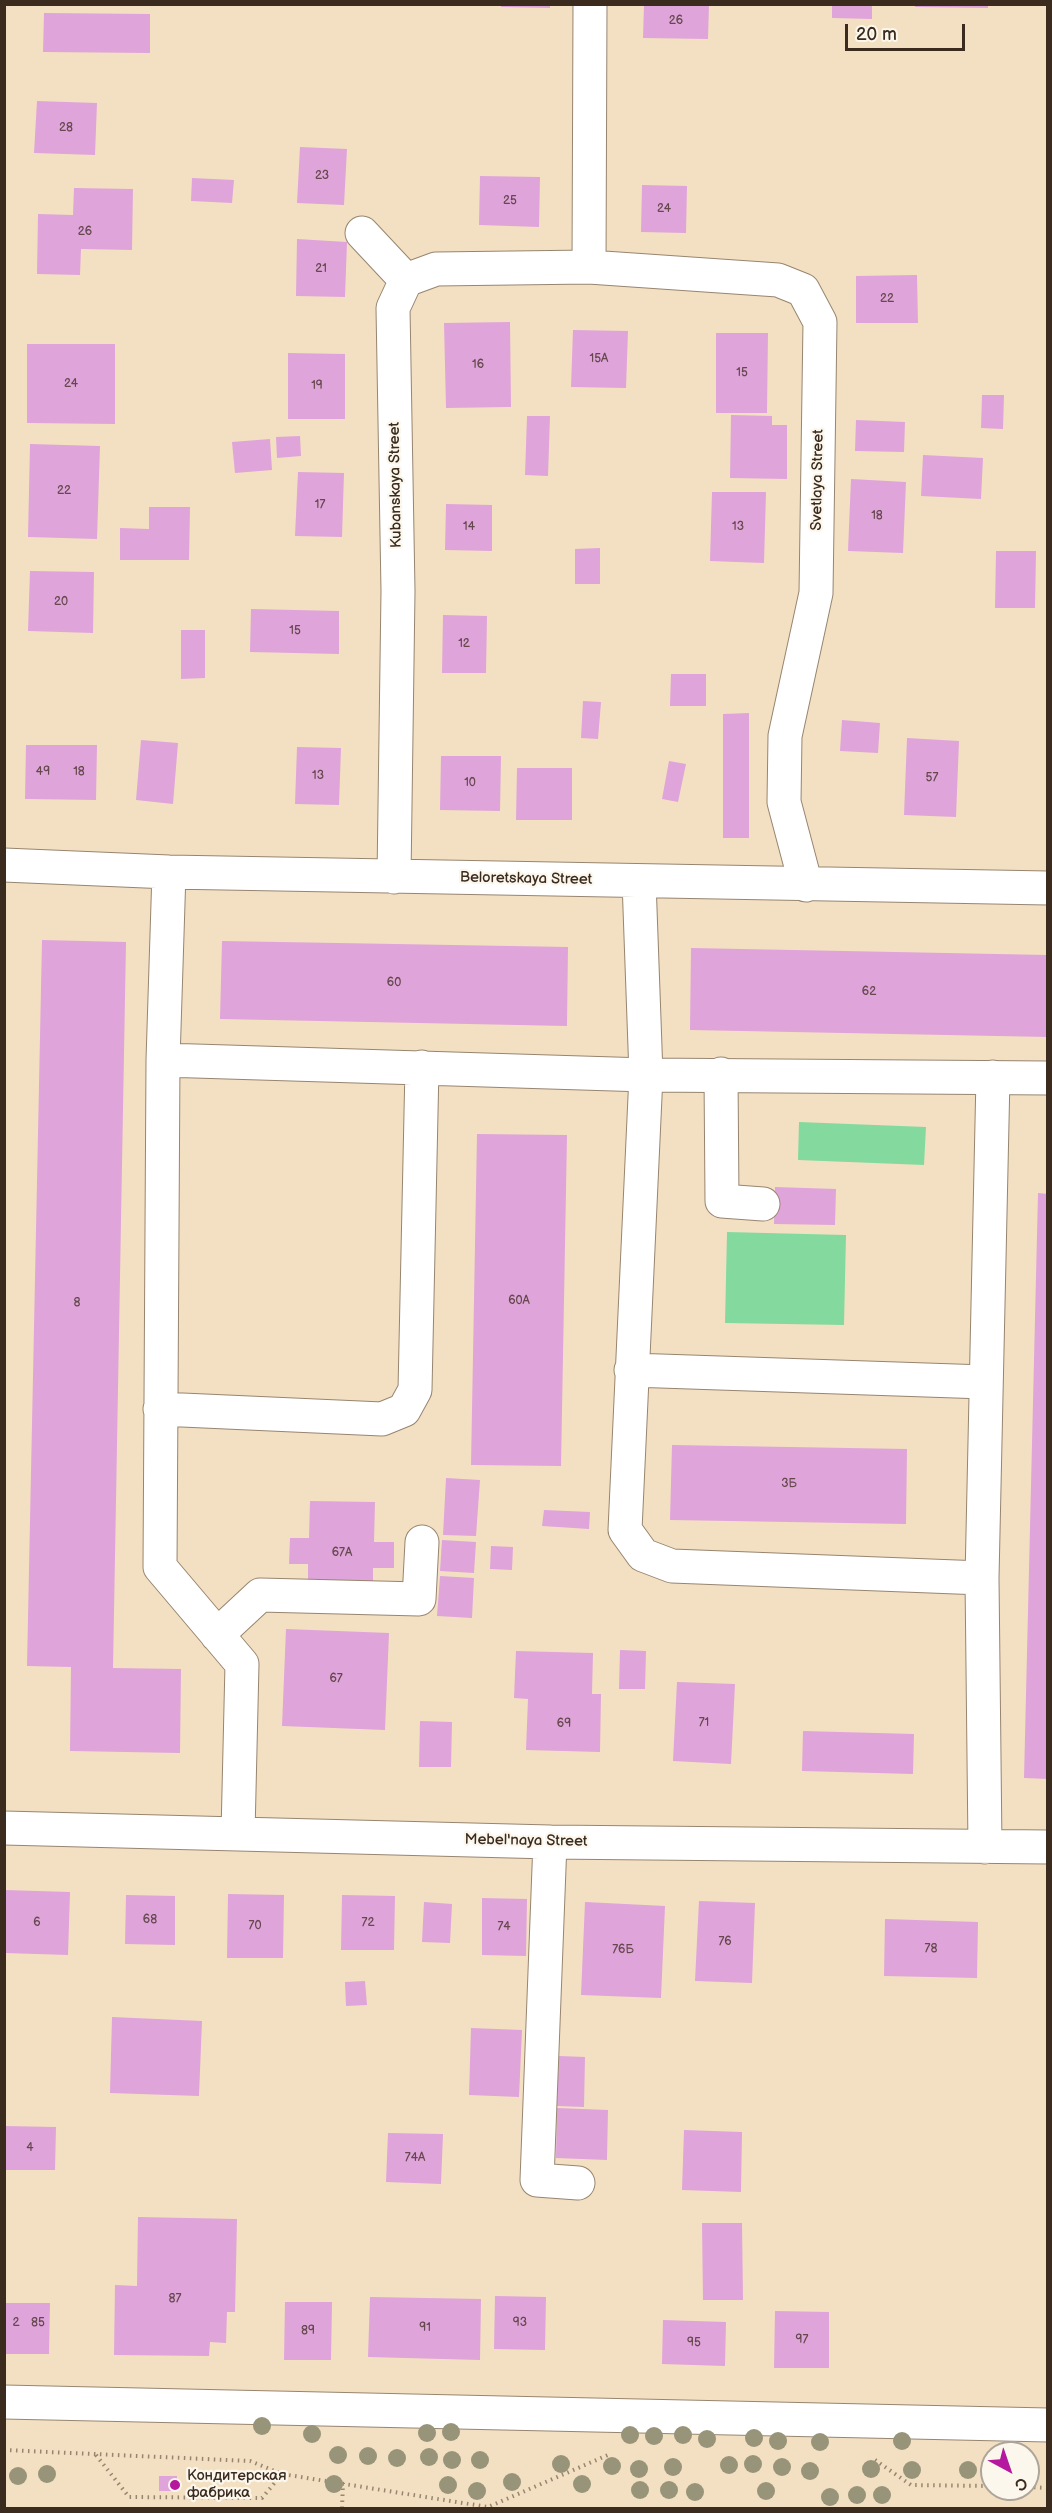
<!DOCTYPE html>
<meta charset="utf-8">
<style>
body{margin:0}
#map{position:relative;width:1052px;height:2513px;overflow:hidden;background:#f3e0c2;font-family:"Balsamiq Sans",sans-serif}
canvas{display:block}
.frame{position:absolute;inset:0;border:6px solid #3b2a1e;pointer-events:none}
.north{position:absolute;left:980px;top:2441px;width:60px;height:60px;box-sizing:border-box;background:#fbf7ec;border:2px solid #aea59a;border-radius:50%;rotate:140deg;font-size:16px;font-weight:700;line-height:24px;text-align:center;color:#3b2a1e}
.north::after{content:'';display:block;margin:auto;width:21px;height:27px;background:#b5179e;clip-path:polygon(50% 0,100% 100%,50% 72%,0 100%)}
.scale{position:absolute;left:845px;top:24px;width:120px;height:27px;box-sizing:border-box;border:3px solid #3b2a1e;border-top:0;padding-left:8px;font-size:18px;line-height:21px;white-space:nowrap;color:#3b2a1e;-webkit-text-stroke:4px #fbf7ec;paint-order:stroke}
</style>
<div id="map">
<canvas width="1052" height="2513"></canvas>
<div class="frame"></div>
<div class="north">С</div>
<div class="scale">20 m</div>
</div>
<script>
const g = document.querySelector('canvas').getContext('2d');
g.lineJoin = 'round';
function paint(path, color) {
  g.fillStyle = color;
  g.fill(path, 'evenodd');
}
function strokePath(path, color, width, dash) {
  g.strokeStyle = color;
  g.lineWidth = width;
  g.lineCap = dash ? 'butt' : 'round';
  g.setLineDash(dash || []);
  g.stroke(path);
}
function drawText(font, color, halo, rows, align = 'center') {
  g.font = font + ' "Balsamiq Sans",sans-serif';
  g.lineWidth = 4.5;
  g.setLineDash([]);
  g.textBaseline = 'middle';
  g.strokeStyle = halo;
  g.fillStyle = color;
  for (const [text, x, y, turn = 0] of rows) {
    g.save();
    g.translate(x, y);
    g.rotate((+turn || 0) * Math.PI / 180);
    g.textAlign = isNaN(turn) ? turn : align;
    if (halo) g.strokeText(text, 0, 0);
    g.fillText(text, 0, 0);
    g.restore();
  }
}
const green = new Path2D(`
 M799 1122 926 1127 924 1165 798 1160Z
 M727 1232 846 1235 844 1325 725 1323Z`);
const building = new Path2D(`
 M501 4H550V8L501 7Z
 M644 4H709L708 39 643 38Z
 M832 4H872V19L832 18Z
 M915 4H988V8L915 7Z
 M44 13 150 14V53L43 52Z
 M37 101 97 103 95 155 34 153Z
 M300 147 347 149 344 205 297 203Z
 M480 176 540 177 539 227 479 225Z
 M192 178 234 180 232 203 191 201Z
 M642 185 687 186 686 233 641 232Z
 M74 188 133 189 132 250 81 249 80 275 37 274 38 214 73 215Z
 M297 239 347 242 345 297 296 296Z
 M917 275 918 323H856V276Z
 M510 322 511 407 446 408 444 323Z
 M573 330 628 331 626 388 571 387Z
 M716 333H768L767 413H716Z
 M27 344H115V424L27 423Z
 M288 353 345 354V419H288Z
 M982 395H1004L1003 429 981 428Z
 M731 415 772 416V425H787V479L730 478Z
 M527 416H550L548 476 525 475Z
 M856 420 905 422 904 452 855 451Z
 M300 436 301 456 277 458 276 437Z
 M270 439 272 470 235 473 232 442Z
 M30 444 100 446 97 539 28 537Z
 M923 455 983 458 981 499 921 496Z
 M298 472 344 473 342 537 295 536Z
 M851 479 906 482 903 553 848 551Z
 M712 492H766L764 563 710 561Z
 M446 504 492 505V551L445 550Z
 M149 507H190L189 560H120V528L149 529Z
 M600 548V584H575V549Z
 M996 551H1036L1035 608H995Z
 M30 571 94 572 93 633 28 631Z
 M251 609 339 611V654L250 652Z
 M443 615 487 616 486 673H442Z
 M181 630H205V678L181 679Z
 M671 674H706V706H670Z
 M583 701 601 702 598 739 581 738Z
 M749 713V838H723V714Z
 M842 720 880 723 878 753 840 751Z
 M907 738 959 741 956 817 904 815Z
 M141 740 178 743 173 804 136 800Z
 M26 745H97L96 800 25 799Z
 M297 747 341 748 339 805 295 804Z
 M441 756H501L500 811 440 810Z
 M669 761 686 764 678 802 662 799Z
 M517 768H572V820H516Z
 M42 940 126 942 113 1668 181 1669 180 1753 70 1751 71 1667 27 1666Z
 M222 941 568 947 567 1026 220 1019Z
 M691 948 1048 955V1037L690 1030Z
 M477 1134 567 1135 561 1466 471 1465Z
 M775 1187 836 1189 835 1225 774 1224Z
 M1038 1193 1048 1194V1779L1024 1778Z
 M672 1445 907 1449 906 1524 670 1520Z
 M446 1478 480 1480 476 1536 443 1535Z
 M310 1501 375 1502 374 1542H394V1568H373V1586L308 1585V1564H289L290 1538H309Z
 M544 1510 590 1512 589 1529 542 1526Z
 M442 1540 476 1542 474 1573 440 1571Z
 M491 1546 513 1547 512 1570 490 1569Z
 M440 1576 474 1578 472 1618 437 1616Z
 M286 1629 389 1633 385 1730 282 1726Z
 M620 1650 646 1651 645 1689H619Z
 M516 1651 593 1653 592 1694H601L600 1752 526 1750 528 1699 514 1698Z
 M677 1682 735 1684 731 1764 673 1761Z
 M420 1721 452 1722 451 1767H419Z
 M803 1731 914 1734 913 1774 802 1771Z
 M4 1890 70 1892 68 1955 4 1953Z
 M228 1894 284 1895 283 1958H227Z
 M126 1895 175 1896V1945L125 1944Z
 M342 1895 395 1896 394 1950H341Z
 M482 1898 527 1899 526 1956 482 1955Z
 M699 1901 755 1903 752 1983 695 1981Z
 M424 1902 452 1904 450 1943 422 1942Z
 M585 1902 665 1906 661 1998 581 1995Z
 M885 1919 978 1922 977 1978 884 1976Z
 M365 1981 367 2005 346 2006 345 1982Z
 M112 2017 202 2021 199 2096 110 2093Z
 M471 2028 522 2030 519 2097 469 2095Z
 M559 2056 585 2057 584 2107 557 2106Z
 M557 2108 608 2110 607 2160 556 2158Z
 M4 2126 56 2127 55 2170H4Z
 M684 2130 742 2132 741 2192 682 2190Z
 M388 2133 443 2134 441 2184 386 2182Z
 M138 2217 237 2219 235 2312H227L226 2343 210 2342 209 2356 114 2355 115 2285 137 2286Z
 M702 2223H742L743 2300H703Z
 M495 2296 546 2297 545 2350 494 2349Z
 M370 2297 481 2299 480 2360 368 2357Z
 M285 2302H332L331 2360H284Z
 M4 2303H50L49 2354H4Z
 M775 2311 829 2312V2368H774Z
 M663 2320 726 2322 725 2366 662 2364Z
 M159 2476H177V2491H159Z`);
const path = new Path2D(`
 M4 2450 250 2461 282 2474 488 2507 608 2455
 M96 2455 129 2497 262 2498 282 2474
 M875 2460 911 2485 992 2486
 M1028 2487 1048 2488
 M342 2508 343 2483`);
const minor = new Path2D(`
 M362 233 406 280
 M589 267 590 4
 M4 865 169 872 1048 888
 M169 872 163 1060 160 1567 242 1664 238 1833
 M394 877 398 591 393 308 406 280 436 269 589 267 778 280 803 290 820 322 816 593 785 736 784 802 806 885
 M639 881 646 1075 625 1530 643 1555 672 1566 982 1578
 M163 1060 646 1075 1048 1078
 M721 1074 722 1201 763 1204
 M631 1370 985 1382
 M160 1409 382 1419 404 1410 415 1390 422 1067
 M217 1635 260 1595 419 1599 422 1542
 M4 1828 550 1842 1048 1847
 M550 1842 537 2180 578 2183
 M985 1847 982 1578 993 1077
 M4 2402 1048 2425`);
const trees = [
 [262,2426],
 [451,2432],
 [427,2433],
 [312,2434],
 [630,2435],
 [683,2435],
 [654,2436],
 [754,2438],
 [707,2439],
 [778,2441],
 [902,2441],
 [820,2442],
 [338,2455],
 [368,2456],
 [429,2457],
 [397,2458],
 [452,2460],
 [480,2460],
 [561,2464],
 [753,2464],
 [729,2465],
 [612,2466],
 [673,2467],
 [782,2467],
 [639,2469],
 [871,2469],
 [912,2470],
 [968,2470],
 [810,2471],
 [47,2474],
 [18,2476],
 [512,2482],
 [334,2484],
 [582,2484],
 [448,2485],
 [640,2490],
 [669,2490],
 [477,2491],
 [766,2491],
 [695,2492],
 [857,2495],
 [882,2495],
 [830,2497]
];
const markers = [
 [175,2485,6,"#b5179e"]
];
const numberNames = [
 ["26",676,21],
 ["28",66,128],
 ["23",322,176],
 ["25",510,201],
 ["24",664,209],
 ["26",85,232],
 ["21",321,269],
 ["22",887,299],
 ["15А",599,359],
 ["16",478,365],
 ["15",742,373],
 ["24",71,384],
 ["19",317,386],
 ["22",64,491],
 ["17",320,505],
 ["18",877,516],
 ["14",469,527],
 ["13",738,527],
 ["20",61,602],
 ["15",295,631],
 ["12",464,644],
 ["49",43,772],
 ["18",79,772],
 ["13",318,776],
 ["57",932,778],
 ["10",470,783],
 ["60",394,983],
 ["62",869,992],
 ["60А",519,1301],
 ["8",77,1303],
 ["3Б",789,1484],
 ["67А",342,1553],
 ["67",336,1679],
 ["71",704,1723],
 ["69",564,1724],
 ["68",150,1920],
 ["6",37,1923],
 ["72",368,1923],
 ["70",255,1926],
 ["74",504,1927],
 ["76",725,1942],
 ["78",931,1949],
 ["76Б",623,1950],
 ["4",30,2148],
 ["74А",415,2158],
 ["87",175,2299],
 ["2",16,2323],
 ["85",38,2323],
 ["93",520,2323],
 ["91",425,2328],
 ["89",308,2331],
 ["97",802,2340],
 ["95",694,2343]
];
const streetNames = [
 ["Svetlaya Street",818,480,-89],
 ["Kubanskaya Street",396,485,-91],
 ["Beloretskaya Street",526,879,1],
 ["Mebel'naya Street",526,1841,1]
];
const poiNames = [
 ["Кондитерская",187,2476],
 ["фабрика",187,2493]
];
paint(green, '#84da9e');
paint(building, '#dfa4da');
strokePath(minor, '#978570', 35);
strokePath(path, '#978570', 4, [1.5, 4.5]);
strokePath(minor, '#fff', 33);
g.fillStyle = '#989479';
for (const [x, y] of trees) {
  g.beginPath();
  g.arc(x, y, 9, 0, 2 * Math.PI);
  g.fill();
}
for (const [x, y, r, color] of markers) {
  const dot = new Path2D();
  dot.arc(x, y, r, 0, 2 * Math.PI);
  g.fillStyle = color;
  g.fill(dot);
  strokePath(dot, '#fbf7ec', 2);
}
drawText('12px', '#64484d', null, numberNames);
drawText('15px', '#3b2a1e', '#fbf7ec', streetNames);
drawText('15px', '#3b2a1e', '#fbf7ec', poiNames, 'left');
</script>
